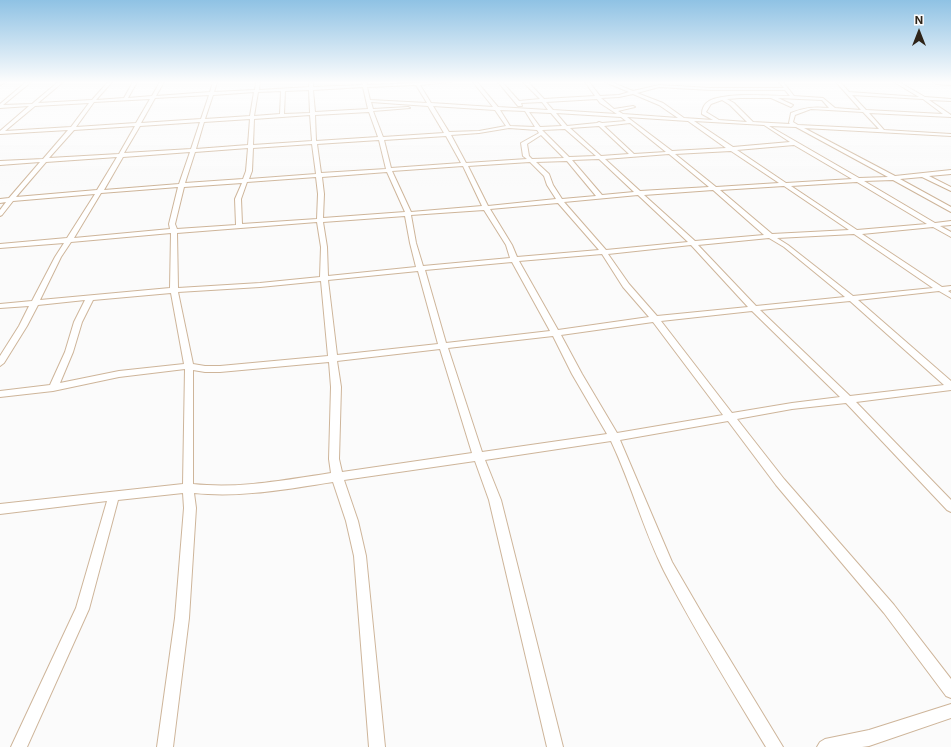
<!DOCTYPE html>
<style>
body{margin:0}
#map{position:relative;width:951px;height:747px;overflow:hidden;background:#fbfbfb;font-family:Inter,sans-serif}
canvas{display:block}
.north{position:absolute;left:899px;top:12px;width:40px;height:40px;-webkit-text-stroke:3px #fbfbfb;paint-order:stroke;rotate:0deg;font-size:11px;font-weight:700;line-height:16px;text-align:center;color:#2e2419}
.north::after{content:'';display:block;margin:auto;width:14px;height:18px;background:#2e2419;clip-path:polygon(50% 0,100% 100%,50% 72%,0 100%)}
</style>
<div id="map">
<canvas width="951" height="747"></canvas>
<div class="north">N</div>
</div>
<script>
const g = document.querySelector('canvas').getContext('2d');
g.lineJoin = 'round';
function strokePath(path, color, width, dash) {
  g.strokeStyle = color;
  g.lineWidth = width;
  g.lineCap = dash ? 'butt' : 'round';
  g.setLineDash(dash || []);
  g.stroke(path);
}
function paint(path, color) {
  g.fillStyle = color;
  g.fill(path, 'evenodd');
}
const minor = new Path2D(`
 M0 82H6L0 85Z
 M26 82H31L3 105 32 104 58 82H63L38 103 92 100 108 82H112L96 100 124 98 133 82H137L128 98 152 96 160 82H164L156 96 210 92 213 82H217L214 92 255 90 256 82H260L259 90 309 87V82H313V87L363 85 362 82H366L367 85 451 82 420 85 431 103 493 107 473 82H477L498 107 548 110 542 102 521 103 522 106H518L498 82H502L519 101 540 99 523 82H528L544 99 595 96 585 82H589L600 96 619 95 629 92 605 82H611L633 91 659 85 711 88H784L779 82H783L794 96 823 98 835 108 861 110 836 82H840L849 92 919 97 894 82H899L925 97 951 99V101L929 100 951 115V117L869 113 884 130 951 134V136L804 128 895 176 951 170V174L929 176 951 187V191L922 177 900 179 951 207V212L893 180 864 181 935 223 951 221V225L940 226 951 232V237L933 227 862 234 942 287 951 286V290L948 291 951 293V298L939 291 858 300 951 381V390L856 402 951 500V512L947 510 846 403 792 409 737 419 784 479 894 605 951 679V698L946 696 884 613 776 485 728 421 620 440 672 562 704 617 783 747H766C731 689 695 631 664 571 643 529 631 483 611 441L485 460 501 500 563 747H547L489 500 475 461 344 480 358 521 366 556 385 747H369L354 556 346 521 333 482C287 489 241 498 194 493L196 508 189 618 173 747H157L175 618 184 508 183 493 118 500 89 609 27 747H11L76 608 107 501 0 514V504L183 484 185 369 119 377 53 391 0 397V391L50 385 65 352 74 322 85 300 38 305 27 326 4 363 0 366V356L19 326 29 306 0 308V304L32 301 55 257 64 243 0 248V244L67 238 95 194 13 201 2 215 0 216V210L6 202 0 203V199L9 198 40 162 0 165V161L43 159 68 130 0 134V131L29 106 0 108V104ZM416 85 427 103 370 100 367 87ZM363 87 368 109 315 112 313 90ZM659 87 711 90H785L790 96C770 96 726 92 709 101 704 104 702 109 702 114L713 120 684 118 663 103 637 93ZM309 90 310 113 284 114 285 91ZM281 91 280 114 254 116 258 92ZM254 92 250 116 205 119 213 95ZM633 94 659 105 678 118 623 114 618 111 635 107 633 106 614 109 601 98 619 97ZM209 95 201 119 141 123 155 98ZM852 95 923 99 943 114 866 110ZM740 98H771L791 107 793 105 778 98 822 100 829 108C814 107 806 107 791 113L789 123 790 124 753 122 734 103 727 99ZM150 99 136 123 76 127 94 102ZM597 99 600 103 617 114 553 110 546 102ZM722 100 730 105 747 122 719 120 706 112 711 104ZM371 102 428 106 444 133 383 137 373 111 410 108 408 107 373 109ZM89 103 71 127 5 131 35 106ZM433 106 495 110 506 126 479 131 449 132ZM811 109 863 112 879 129 798 125 793 122 795 115ZM500 110 525 111 535 127 510 126ZM369 112 378 137 316 141 315 115ZM529 112 551 113 562 126 540 127ZM556 113 621 117 626 121 602 123 599 122 597 123 567 126ZM310 115 312 141 253 145 254 119ZM627 117 688 121 726 148 672 151ZM250 119 248 145 196 149 204 122ZM694 121 764 125 790 142 733 147ZM200 122 191 149 124 153 140 126ZM630 123 666 152 634 154 604 126ZM135 126 119 154 49 158 74 130ZM599 126 629 154 601 156 570 128ZM769 126 796 127 888 177 859 178ZM509 128 537 130 539 133 521 143 523 156 527 159 466 163 451 135 479 133ZM565 129 596 156 569 157 542 130ZM541 135 564 158 532 159 529 156 527 144ZM446 136 461 163 391 168 384 140ZM379 140 386 169 321 173 317 144ZM312 144 316 174 249 179 252 171 253 148ZM794 145 852 179 786 183 737 150ZM248 148 246 171 243 179 185 183 195 152ZM731 151 779 183 716 187 675 154ZM190 152 179 184 104 190 123 157ZM669 154 709 187 640 191 605 159ZM117 157 97 190 16 197 46 162ZM599 159 634 192 602 195 572 160ZM567 161 596 196 562 199 553 185 549 174 536 162ZM530 162 544 176 547 185 556 199 488 206 468 166ZM463 166 482 206 411 212 392 171ZM387 172 405 212 323 218 324 194 322 177ZM316 177 318 194 317 219 242 224 241 199 247 182ZM857 182 927 224 857 230 791 186ZM242 183 235 199 236 225 177 229 175 224 184 187ZM784 186 849 230 772 234 720 190ZM178 187 169 224 170 229 74 238 101 193ZM713 190 764 235 695 241 644 195ZM638 195 688 242 606 250 564 202ZM558 203 599 250 517 257 512 245 490 209ZM484 210 506 245 510 258 423 266 416 243 411 215ZM405 216 410 243 416 267 328 276 327 247 323 222ZM317 222 321 247 320 277 260 283 178 288 177 233ZM171 233 170 288 40 300 61 257 71 242ZM854 234 933 288 853 296 788 245 777 238ZM769 238 784 247 845 297 756 306 698 245ZM691 245 748 307 657 316 629 284 608 254ZM602 254 623 287 649 317 558 330 519 261ZM512 262 550 331 446 343 425 270ZM418 271 438 344 337 355 328 280ZM321 281 328 356 220 366H205L193 364 178 292 260 287ZM171 293 184 364 119 371 60 383 73 352 82 322 93 300ZM850 301 944 385 850 396 760 310ZM752 311 840 397 792 403 732 413 661 321ZM653 322 723 415 617 433 582 374 561 335ZM553 336 572 374 607 434 482 452 448 348ZM440 349 472 453 342 472 339 459 341 387 337 361ZM329 362 331 387 329 459 331 473C285 480 240 489 193 484V370L205 372H220Z
 M951 704V718L869 746 862 747H817L820 742 825 739 869 730Z`);
const primary = new Path2D(`
 M933 82H951V85L936 84Z`);
strokePath(minor, '#ceb59a', 2);
strokePath(primary, '#ceb59a', 2);
paint(minor, '#fff');
paint(primary, '#fff');
const sky = g.createLinearGradient(0, 0, 0, 187);
sky.addColorStop(0, '#8fc2e4');
sky.addColorStop(0.44, '#fdfdfd');
sky.addColorStop(1, '#fdfdfd00');
g.fillStyle = sky;
g.fillRect(0, 0, 951, 187);
</script>
